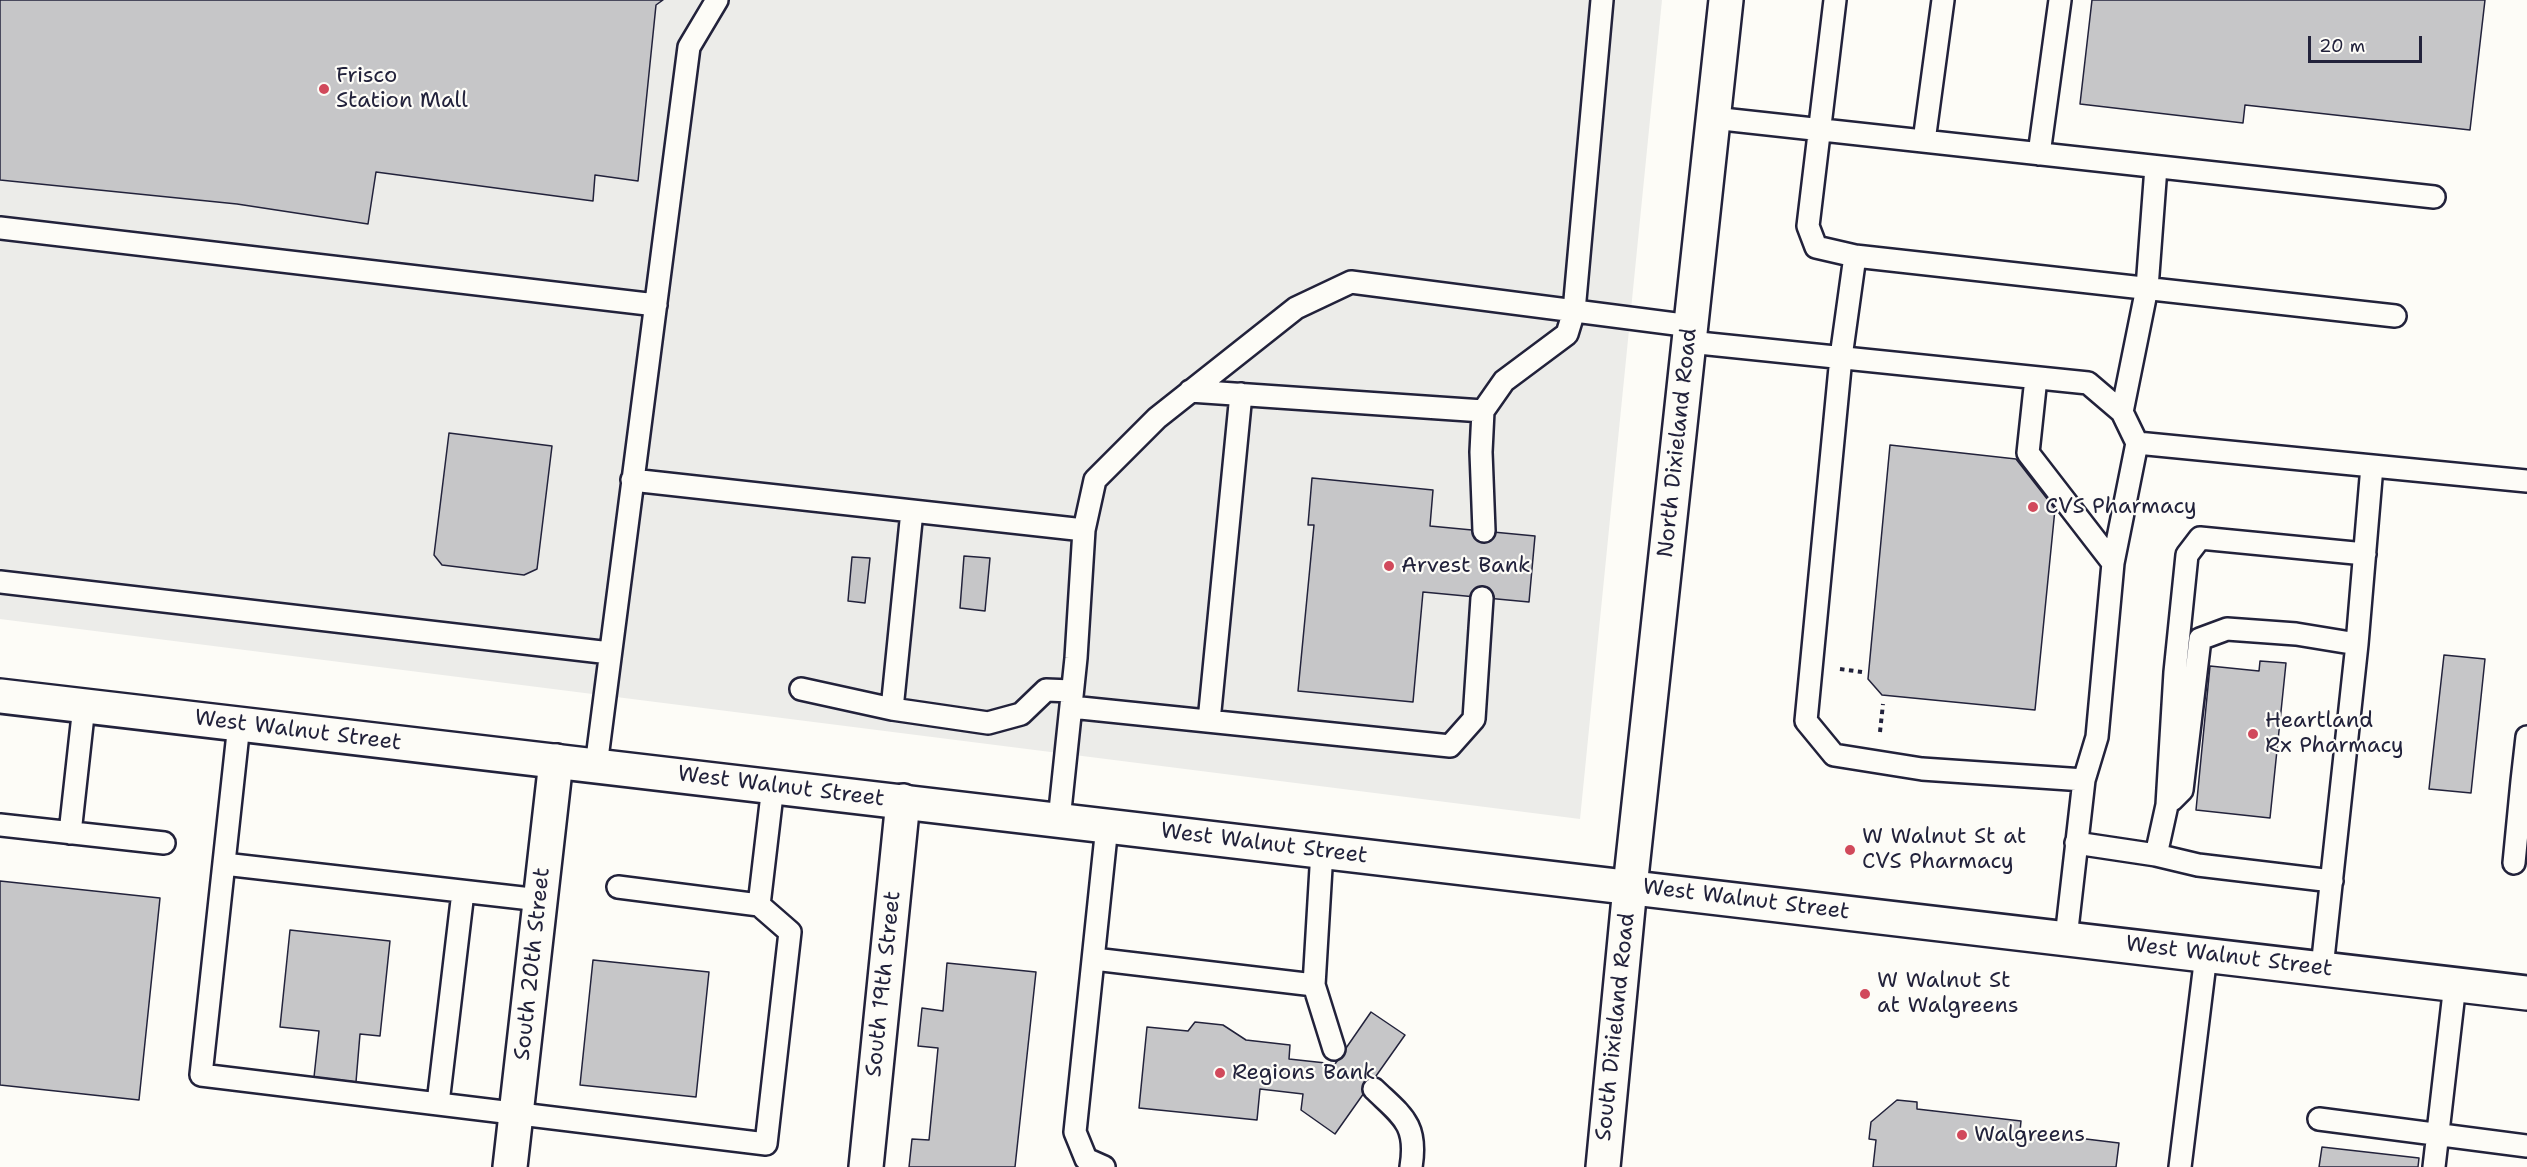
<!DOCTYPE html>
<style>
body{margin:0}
#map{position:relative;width:2527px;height:1167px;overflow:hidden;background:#fdfcf7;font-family:"Shantell Sans",sans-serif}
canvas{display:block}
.scale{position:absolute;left:2308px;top:36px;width:114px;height:27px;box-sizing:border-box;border:3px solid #22223b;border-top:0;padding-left:8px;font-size:18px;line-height:21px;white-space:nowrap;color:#22223b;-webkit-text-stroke:4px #fdfcf7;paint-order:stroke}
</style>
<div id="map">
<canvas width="2527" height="1167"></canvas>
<div class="scale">20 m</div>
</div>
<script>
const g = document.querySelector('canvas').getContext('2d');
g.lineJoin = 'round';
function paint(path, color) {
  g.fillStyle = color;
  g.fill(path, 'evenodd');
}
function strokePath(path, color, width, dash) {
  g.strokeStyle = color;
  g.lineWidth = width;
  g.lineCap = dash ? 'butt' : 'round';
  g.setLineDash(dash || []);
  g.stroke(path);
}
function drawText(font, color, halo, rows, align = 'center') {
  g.font = font + ' "Shantell Sans",sans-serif';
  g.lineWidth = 4.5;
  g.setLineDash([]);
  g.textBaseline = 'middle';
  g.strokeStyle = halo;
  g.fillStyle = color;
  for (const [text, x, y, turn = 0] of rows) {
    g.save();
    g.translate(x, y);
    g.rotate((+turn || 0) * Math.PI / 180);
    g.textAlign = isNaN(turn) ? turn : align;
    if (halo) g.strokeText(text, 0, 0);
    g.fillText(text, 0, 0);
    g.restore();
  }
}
const built = new Path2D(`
 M0 0H1662L1580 819 0 619Z`);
const building = new Path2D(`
 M0 0H663L656 5 638 181 595 175 593 201 376 172 368 224 237 204 0 180Z
 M2092 0H2485L2470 130 2245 105 2243 123 2080 104Z
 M449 433 552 446 537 569 524 575 442 565 434 555Z
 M1890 445 2016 459 2055 509 2035 710 1882 695 1868 679Z
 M1312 478 1433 490 1430 526 1535 536 1529 602 1423 592 1413 702 1298 691 1314 525H1308Z
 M964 556 990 558 985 611 960 608Z
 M852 557 870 558 865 603 848 601Z
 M2444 655 2485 659 2471 793 2429 789Z
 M2260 661 2286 663 2270 818 2196 810 2210 666 2259 671Z
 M0 881 160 898 139 1100 0 1085Z
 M290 930 390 941 380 1036 360 1034 356 1082 314 1077 319 1031 280 1027Z
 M593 960 709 972 696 1097 580 1085Z
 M947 963 1036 972 1015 1167H909L912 1139 929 1140 938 1048 918 1046 922 1008 943 1011Z
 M1371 1012 1405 1035 1335 1134 1301 1110 1303 1094 1260 1089 1257 1120 1139 1108 1147 1027 1188 1031 1195 1022 1223 1025 1246 1040 1290 1045 1289 1059 1335 1064Z
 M1897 1100 1917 1102V1109L2021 1121 2020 1131 2119 1143 2116 1167H1873L1876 1140 1869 1139 1871 1122Z
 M2322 1147 2419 1158 2418 1167H2319Z`);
const path = new Path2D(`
 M1840 669 1862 672
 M1880 732 1883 704`);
const lane = new Path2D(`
 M1835 0 1808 226 1816 247 1855 256 2395 316
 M1713 118 2434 197
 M1924 141 1943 0
 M2039 154 2060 0
 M0 228 656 305
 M1855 256 1841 357 1806 721 1834 755 1922 769 2084 780 2097 737 2113 563 2137 443
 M1689 342 2088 383 2122 412 2137 443 2527 481
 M2036 378 2028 453 2113 563
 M1190 391 1483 411
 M2122 412 2147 288 2156 167
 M632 480 1084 530
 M912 511 892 709 988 723 1021 714 1046 690 1072 691
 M1484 531 1481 452 1483 411 1504 381 1567 334 1574 311 1602 0
 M0 582 610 653
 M801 689 892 709
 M1071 707 1450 746 1474 719 1482 598
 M1209 721 1241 394
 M239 724 201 1075 766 1144 790 932 759 905 773 786
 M2527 737 2522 781 2527 782
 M596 766 689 47 717 0
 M2172 800 2182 790 2200 639 2227 629 2296 634 2357 644
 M1059 820 1076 658 1084 530 1095 480 1157 418 1296 308 1351 282 1691 326
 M0 825 164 843
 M70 833 84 706
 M2076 843 2156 855
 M1322 851 1314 985 1334 1049
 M2514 863 2522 781
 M224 864 540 900
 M2332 881 2198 865 2156 855 2167 805 2175 672 2187 555 2200 538 2365 554
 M618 887 759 905
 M2066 938 2084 780
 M1094 959 1314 985
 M2322 968 2357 644 2372 466
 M1374 1089C1402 1116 1418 1124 1411 1167
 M438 1103 463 892
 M2319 1119 2527 1146
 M1104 1167 1086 1159 1075 1132 1107 826
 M2180 1167 2206 955
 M2434 1167 2455 984`);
const street = new Path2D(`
 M510 1167 556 761
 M866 1167 903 801`);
const secondary = new Path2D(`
 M1603 1167 1630 887 1726 0`);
const primary = new Path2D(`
 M0 696 2527 993`);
const markers = [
 [324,89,6,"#d1495b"],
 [2033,507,6,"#d1495b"],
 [1389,566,6,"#d1495b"],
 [2253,734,6,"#d1495b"],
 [1850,850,6,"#d1495b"],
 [1865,994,6,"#d1495b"],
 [1220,1073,6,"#d1495b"],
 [1962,1135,6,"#d1495b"]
];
const poiNames = [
 ["Frisco",336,76],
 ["Station Mall",336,101],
 ["CVS Pharmacy",2045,507],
 ["Arvest Bank",1401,566],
 ["Heartland",2265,721],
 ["Rx Pharmacy",2265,746],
 ["W Walnut St at",1862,837],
 ["CVS Pharmacy",1862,862],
 ["W Walnut St",1877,981],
 ["at Walgreens",1877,1006],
 ["Regions Bank",1232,1073],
 ["Walgreens",1974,1135]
];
const streetNames = [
 ["North Dixieland Road",1678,443,-84],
 ["West Walnut Street",298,731,7],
 ["West Walnut Street",781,787,7],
 ["West Walnut Street",1264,844,7],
 ["West Walnut Street",1746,900,7],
 ["West Walnut Street",2229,957,7],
 ["South 20th Street",533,964,-84],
 ["South 19th Street",884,984,-84],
 ["South Dixieland Road",1616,1027,-84]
];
paint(built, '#ecece9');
paint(building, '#c6c6c8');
strokePath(building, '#22223b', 1.5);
strokePath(lane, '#22223b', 26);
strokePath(street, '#22223b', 38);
strokePath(secondary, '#22223b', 38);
strokePath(primary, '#22223b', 38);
strokePath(path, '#22223b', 4, [4.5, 4.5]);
strokePath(lane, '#fdfcf7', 21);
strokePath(street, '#fdfcf7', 33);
strokePath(secondary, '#fdfcf7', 33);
strokePath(primary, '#fdfcf7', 33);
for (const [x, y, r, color] of markers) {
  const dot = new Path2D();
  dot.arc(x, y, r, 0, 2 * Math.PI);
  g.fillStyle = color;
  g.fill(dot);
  strokePath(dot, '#fdfcf7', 2);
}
drawText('22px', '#22223b', '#fdfcf7', poiNames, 'left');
drawText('22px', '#22223b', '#fdfcf7', streetNames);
</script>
